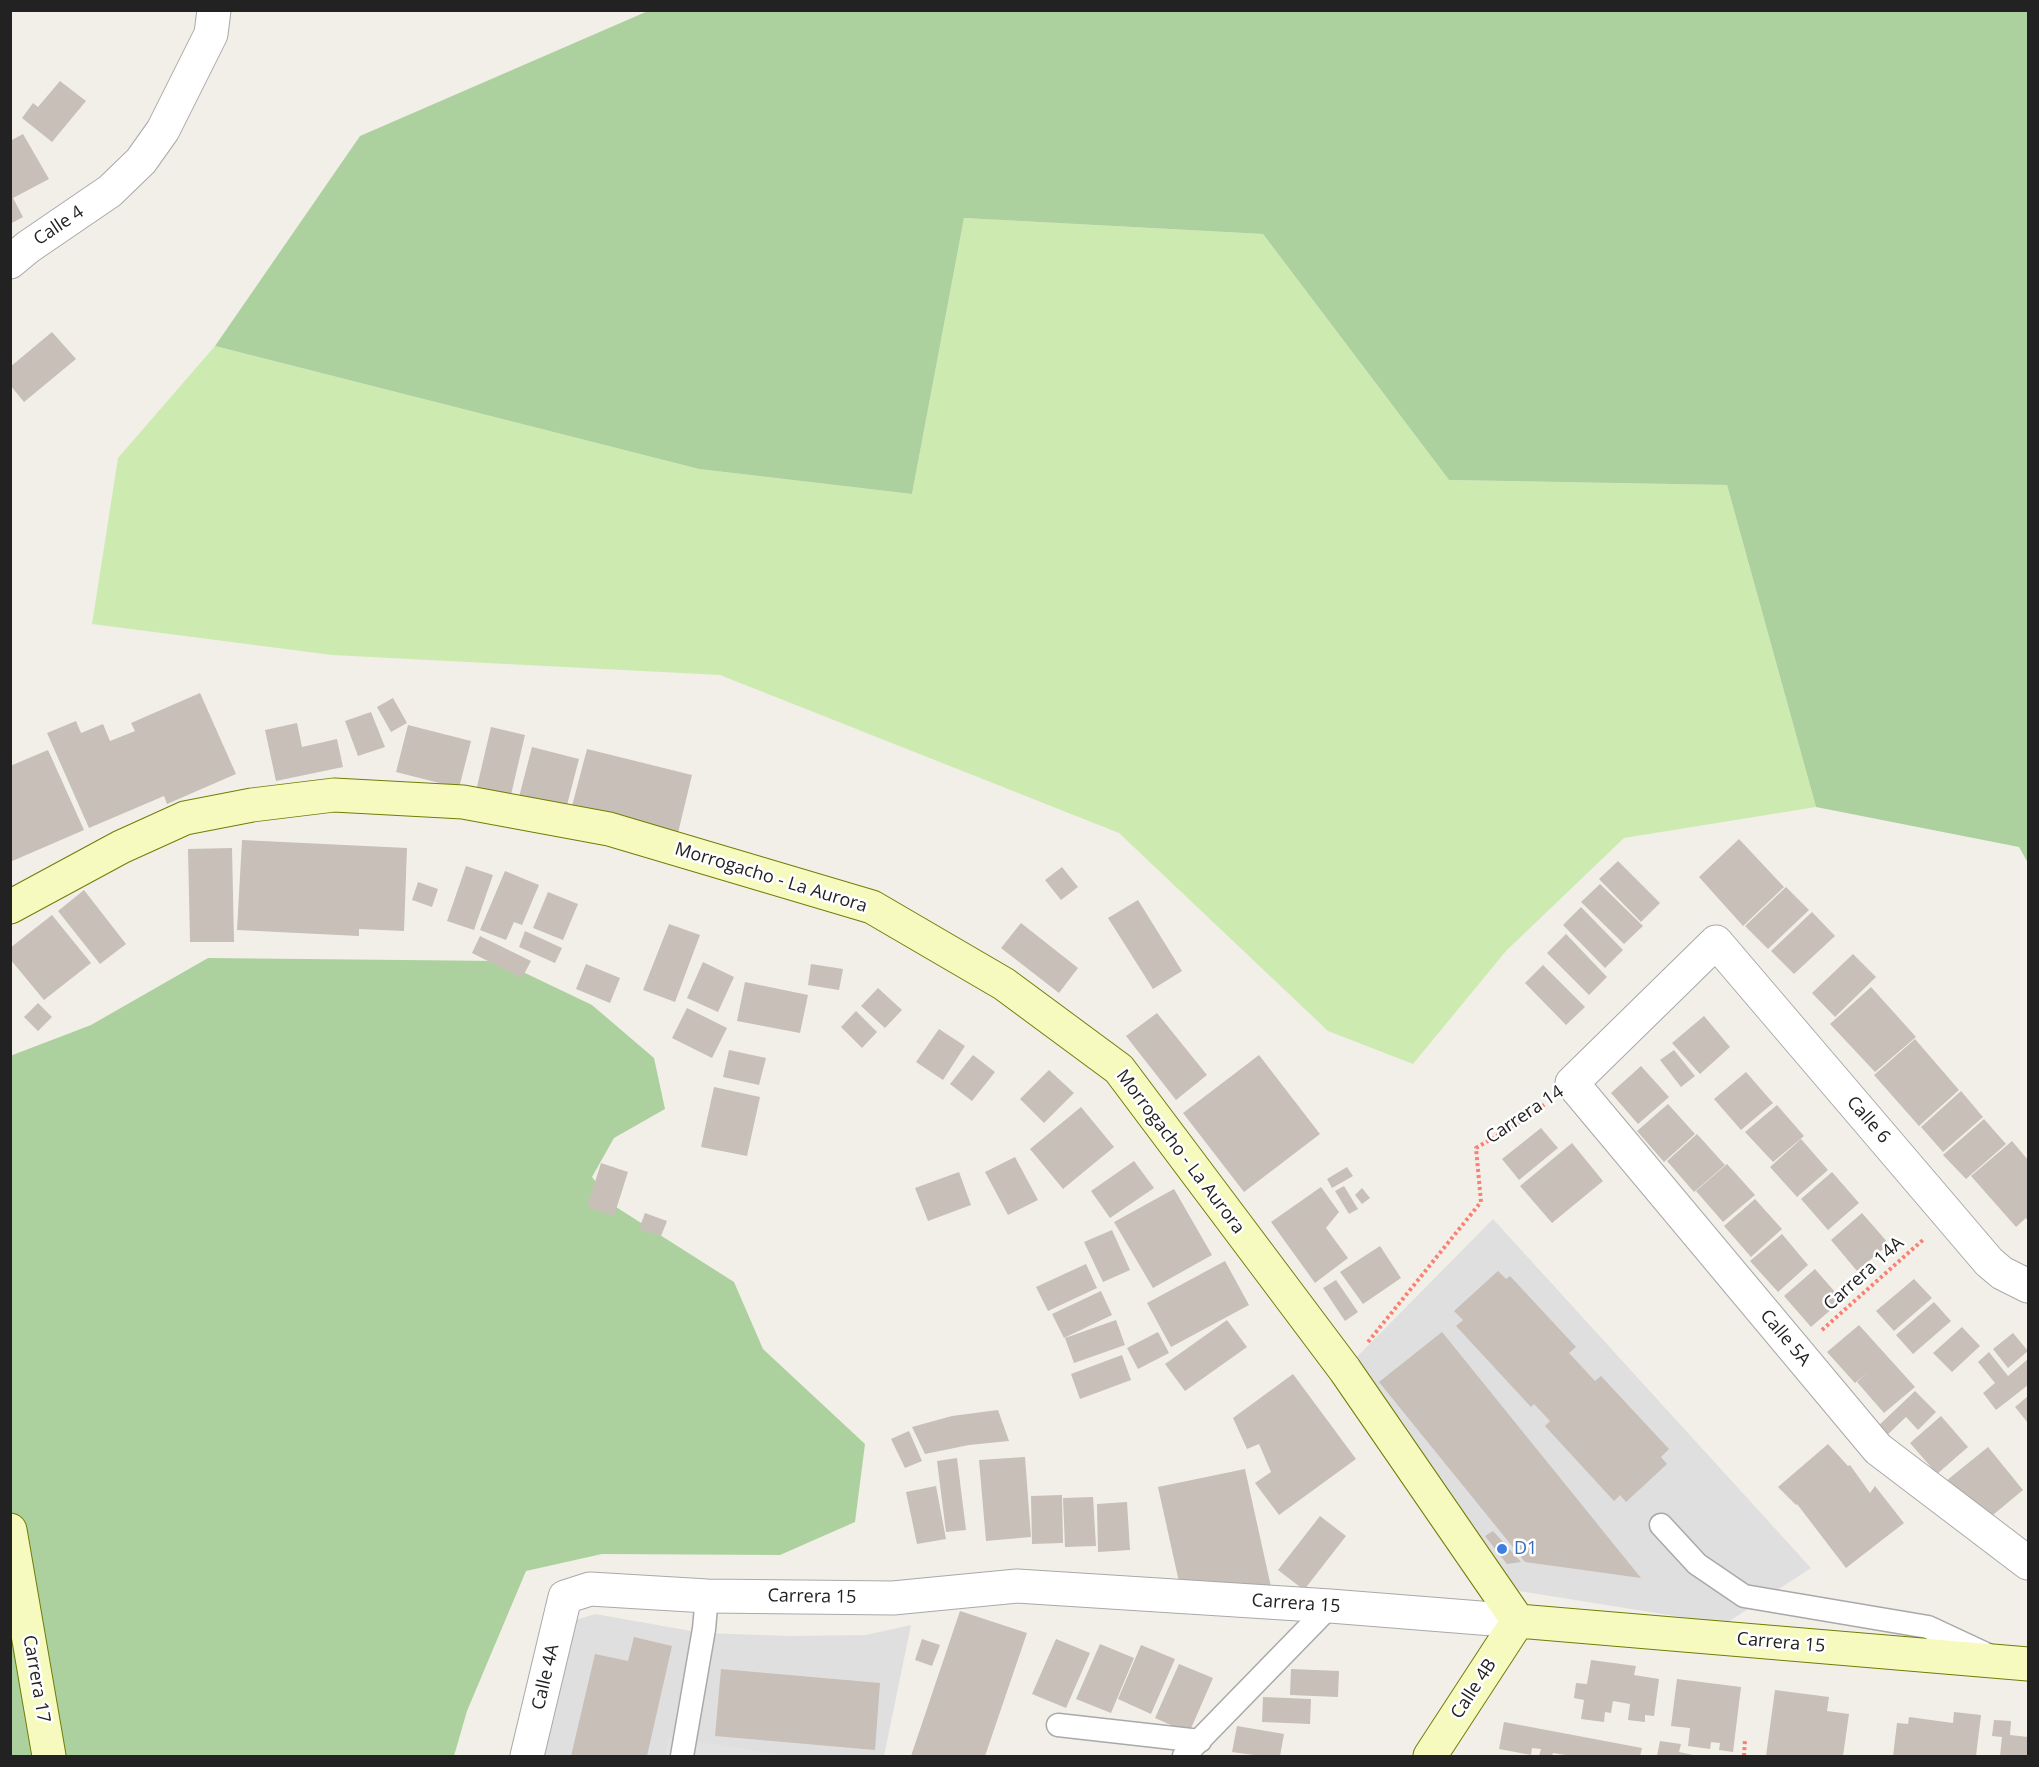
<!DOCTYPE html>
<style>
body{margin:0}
#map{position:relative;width:2039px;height:1767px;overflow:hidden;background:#f2efe9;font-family:"Open Sans",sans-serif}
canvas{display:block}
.frame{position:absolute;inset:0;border:12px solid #222;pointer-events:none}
</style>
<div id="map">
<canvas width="2039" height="1767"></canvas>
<div class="frame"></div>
</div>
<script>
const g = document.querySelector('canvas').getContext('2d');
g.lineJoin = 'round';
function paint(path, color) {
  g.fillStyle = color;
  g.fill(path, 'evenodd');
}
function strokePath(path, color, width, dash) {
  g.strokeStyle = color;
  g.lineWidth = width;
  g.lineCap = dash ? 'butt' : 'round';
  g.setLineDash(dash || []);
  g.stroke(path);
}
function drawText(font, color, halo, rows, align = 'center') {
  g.font = font + ' "Open Sans",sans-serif';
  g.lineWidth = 5;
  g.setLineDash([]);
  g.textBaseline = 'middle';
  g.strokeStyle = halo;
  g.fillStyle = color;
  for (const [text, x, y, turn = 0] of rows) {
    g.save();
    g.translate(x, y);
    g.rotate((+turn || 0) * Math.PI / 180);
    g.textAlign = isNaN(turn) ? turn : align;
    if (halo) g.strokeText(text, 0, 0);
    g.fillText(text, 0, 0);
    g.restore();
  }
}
const residential = new Path2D(`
 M1493 1219 1811 1568 1725 1624 1494 1587 1344 1370Z
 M595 1614 703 1633 792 1636 866 1635 911 1625 884 1756H532L563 1624Z`);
const grass = new Path2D(`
 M964 218 1263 234 1449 480 1727 485 1816 807 1624 838 1506 951 1413 1064 1328 1031 1119 833 720 675 332 655 92 624 118 458 215 346 699 469 912 494Z`);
const forest = new Path2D(`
 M648 11H2028V863L2019 847 1816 807 1727 485 1449 480 1263 234 964 218 912 494 699 469 215 346 360 136Z
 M208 958 500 961 592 1005 654 1058 665 1109 614 1138 592 1177 616 1207 734 1282 763 1349 865 1444 855 1522 780 1555 602 1554 526 1571 467 1711 454 1756H11L10 1056 91 1025Z`);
const parking = new Path2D(`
 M668 1737 790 1756H665Z`);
const building = new Path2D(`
 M60 81 86 101 52 142 22 118 33 103 38 107Z
 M23 134 49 179 13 198 23 217 10 224V141Z
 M52 332 76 359 24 402 10 385V367Z
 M200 693 236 774 167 804 164 796 89 828 47 733 76 721 81 733 103 724 110 741 135 731 131 723Z
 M393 698 407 723 391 732 377 707Z
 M371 712 385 747 358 756 345 721Z
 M297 723 302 747 337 739 343 767 276 781 265 730Z
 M408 725 471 741 459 788 396 772Z
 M491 727 525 735 510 799 476 791Z
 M532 747 579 759 566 809 519 797Z
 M587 749 692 775 677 837 571 810Z
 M48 750 84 830 10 862V766Z
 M1739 839 1784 887 1743 926 1699 877Z
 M242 840 407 848 404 931 359 929V936L237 930Z
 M232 848 234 942H190L188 849Z
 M1618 861 1660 903 1641 922 1599 879Z
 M466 866 493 875 474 930 447 921Z
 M1062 867 1078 887 1061 900 1045 880Z
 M505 871 539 885 522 925 514 922 506 940 480 930Z
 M418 882 438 889 432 907 412 900Z
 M1600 884 1643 926 1624 944 1581 902Z
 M1786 887 1809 910 1768 949 1745 926Z
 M84 890 126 944 100 964 58 911Z
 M548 892 578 904 563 940 533 928Z
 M1138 900 1182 971 1153 989 1108 918Z
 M1581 907 1623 950 1605 968 1563 925Z
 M1812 912 1835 936 1794 974 1771 951Z
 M52 915 91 963 44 1000 10 959V948Z
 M1021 923 1078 968 1059 993 1001 948Z
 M669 924 700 935 675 1002 643 990Z
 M525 931 562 948 555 963 519 947Z
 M1566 934 1607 977 1589 995 1547 953Z
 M480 936 531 961 522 978 472 953Z
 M1853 954 1876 977 1835 1017 1812 993Z
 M703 962 734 977 718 1012 687 998Z
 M586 964 620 978 610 1003 576 989Z
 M811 964 843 969 839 990 808 985Z
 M1543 965 1585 1007 1566 1025 1525 983Z
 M745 982 808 995 800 1033 737 1021Z
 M1871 987 1916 1037 1875 1072 1830 1024Z
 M878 988 902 1010 885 1028 861 1006Z
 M38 1003 52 1017 38 1031 24 1017Z
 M687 1008 727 1028 712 1058 672 1038Z
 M856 1011 877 1032 862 1048 841 1027Z
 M1157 1013 1207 1075 1176 1100 1126 1036Z
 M1704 1016 1730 1047 1700 1074 1672 1043Z
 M939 1029 965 1046 943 1080 916 1062Z
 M1915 1039 1959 1090 1919 1126 1874 1075Z
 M729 1050 766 1058 759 1085 723 1077Z
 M1674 1050 1695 1076 1681 1087 1660 1060Z
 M973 1055 995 1072 972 1101 950 1084Z
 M1259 1055 1320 1134 1244 1192 1183 1113Z
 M1641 1066 1669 1097 1638 1124 1611 1093Z
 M1049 1070 1074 1093 1044 1123 1020 1099Z
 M1746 1072 1773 1103 1741 1130 1714 1099Z
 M714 1087 760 1097 747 1156 701 1147Z
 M1961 1091 1983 1117 1943 1152 1921 1127Z
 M1668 1104 1695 1134 1664 1162 1637 1131Z
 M1777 1105 1804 1136 1773 1162 1745 1132Z
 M1081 1107 1114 1147 1063 1189 1030 1149Z
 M1984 1119 2006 1144 1966 1179 1943 1155Z
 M1541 1128 1558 1148 1519 1180 1502 1159Z
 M1697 1134 1725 1165 1694 1192 1667 1161Z
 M1801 1139 1828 1170 1797 1197 1770 1167Z
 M2012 1141 2028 1160V1221L2026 1218 2016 1227 1971 1176Z
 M1572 1143 1603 1181 1552 1223 1520 1186Z
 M1015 1157 1038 1200 1008 1215 985 1172Z
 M1134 1161 1154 1188 1110 1218 1091 1191Z
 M601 1163 628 1172 614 1216 587 1207Z
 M1727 1164 1755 1195 1723 1222 1696 1191Z
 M1347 1167 1353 1176 1332 1188 1327 1179Z
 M959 1172 971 1205 928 1221 915 1188Z
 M1832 1172 1859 1203 1828 1230 1801 1199Z
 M1344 1186 1358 1209 1349 1214 1335 1191Z
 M1321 1187 1339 1212 1326 1228 1348 1258 1315 1283 1271 1222Z
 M1362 1188 1370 1198 1362 1204 1355 1195Z
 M1174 1189 1212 1255 1153 1288 1114 1222Z
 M1755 1199 1782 1229 1751 1257 1724 1226Z
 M645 1213 667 1221 661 1236 639 1229Z
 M1862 1213 1889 1244 1857 1271 1831 1240Z
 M1112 1230 1130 1270 1103 1282 1084 1242Z
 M1782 1234 1808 1265 1778 1292 1750 1261Z
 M1380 1246 1401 1278 1363 1304 1340 1272Z
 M1225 1261 1249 1305 1171 1347 1147 1303Z
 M1086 1264 1097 1288 1048 1311 1036 1287Z
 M1815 1269 1842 1300 1811 1327 1784 1296Z
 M1498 1271 1506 1279 1510 1276 1576 1347 1569 1353 1595 1381 1601 1376 1669 1449 1661 1457 1667 1464 1626 1502 1620 1495 1614 1501 1545 1426 1550 1421 1534 1404 1531 1407 1456 1326 1463 1320 1454 1311Z
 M1914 1279 1932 1298 1894 1331 1876 1311Z
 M1336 1280 1358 1312 1345 1321 1323 1288Z
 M1101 1291 1112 1315 1064 1338 1052 1314Z
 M1934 1302 1951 1321 1913 1354 1896 1335Z
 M1116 1320 1125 1345 1074 1363 1065 1338Z
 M1227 1320 1247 1347 1185 1391 1165 1364Z
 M1859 1325 1915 1387 1884 1413 1857 1382 1868 1372 1855 1383 1827 1352Z
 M1962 1327 1980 1346 1952 1372 1933 1353Z
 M1158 1332 1169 1353 1138 1369 1127 1348Z
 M1442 1332 1641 1578 1525 1562 1379 1382Z
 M2013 1333 2028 1351 2008 1368 1993 1349Z
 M1989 1352 2008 1376 2028 1359V1385L1996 1410 1983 1393 1995 1383 1978 1362Z
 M1122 1355 1131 1380 1080 1399 1071 1374Z
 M1293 1374 1356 1459 1279 1515 1255 1483 1271 1472 1259 1444 1247 1449 1233 1418Z
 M1915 1391 1936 1412 1918 1430 1906 1417 1883 1439 1874 1430Z
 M2028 1396V1423L2015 1407Z
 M998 1410 1009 1441 969 1445 925 1454 912 1427 952 1416Z
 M1941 1416 1968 1447 1937 1474 1910 1443Z
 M909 1431 922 1461 905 1468 891 1439Z
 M1828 1444 1848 1466 1850 1465 1870 1493 1875 1486 1904 1523 1846 1568 1797 1504 1796 1505 1778 1487Z
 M1988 1447 2023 1490 1982 1524 1946 1481Z
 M1025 1457 1031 1537 986 1541 979 1460Z
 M957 1458 966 1530 946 1532 937 1461Z
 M1245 1469 1273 1596 1181 1591 1158 1487Z
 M936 1486 946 1539 917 1544 906 1492Z
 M1062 1495 1063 1543 1032 1544 1031 1496Z
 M1093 1497 1096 1546 1065 1547 1063 1498Z
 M1127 1502 1130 1550 1098 1552 1097 1504Z
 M1320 1516 1346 1536 1304 1590 1278 1570Z
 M1493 1531 1521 1562 1507 1564 1485 1536Z
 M960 1611 1027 1633 985 1756H911Z
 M634 1637 672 1646 647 1756H571L595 1654 628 1661Z
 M922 1639 940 1645 932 1666 915 1660Z
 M1056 1639 1090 1653 1066 1708 1032 1694Z
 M1100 1644 1134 1658 1111 1713 1076 1699Z
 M1141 1645 1175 1659 1151 1714 1118 1699Z
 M1591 1660 1636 1666 1634 1675 1659 1679 1654 1716 1645 1715V1722L1628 1720 1630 1704 1613 1701 1611 1713 1605 1712 1604 1722 1581 1719 1584 1700 1574 1698 1576 1683 1587 1684Z
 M1179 1664 1213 1678 1189 1733 1155 1718Z
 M721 1669 880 1683 875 1750 715 1736Z
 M1291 1669 1339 1671 1338 1697 1290 1695Z
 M1677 1679 1741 1687 1733 1752 1719 1750 1720 1743 1711 1742 1710 1749 1688 1746 1690 1728 1671 1726Z
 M1775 1690 1829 1697 1827 1711 1849 1714 1843 1756H1766Z
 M1263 1697 1311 1699 1310 1724 1262 1722Z
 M1954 1712 1981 1715 1976 1756H1893L1897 1723 1908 1724 1909 1717 1953 1723Z
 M1994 1720 2011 1721 2010 1735 2028 1737V1756H2000L2002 1737 1992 1736Z
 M1504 1722 1642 1748 1640 1756H1572L1553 1753 1552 1756H1539L1541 1749 1532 1748 1531 1755 1499 1749Z
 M1237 1726 1284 1734 1280 1756H1261L1232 1752Z
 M1660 1741 1681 1744 1679 1752 1698 1756H1657Z`);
const path = new Path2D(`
 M1822 1330 1924 1239
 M1368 1342 1481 1202 1476 1148 1525 1119 1545 1104
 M1744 1756 1745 1739`);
const lane = new Path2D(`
 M1661 1525 1697 1564 1744 1596 1928 1627 1988 1655
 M1058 1725 1200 1741
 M682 1756 704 1629 707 1596
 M1184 1756 1330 1606`);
const street = new Path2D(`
 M10 262 28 247 110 191 141 161 163 130 211 34 214 10
 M2028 1286 2002 1273 1989 1262 1716 942 1572 1083 1878 1449 2028 1563
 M527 1756 565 1597 590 1589 707 1596 893 1598 1017 1586 1330 1606 1518 1621`);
const secondary = new Path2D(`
 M10 907 121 847 185 818 252 805 334 795 463 802 609 829 872 907 1004 984 1119 1069 1345 1370 1518 1621
 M10 1530 49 1756
 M1518 1621 2028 1664
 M1430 1756 1518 1621`);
const markers = [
 [1502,1549,6,"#3f7fe0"]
];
const streetNames = [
 ["Calle 4",59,226,-34],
 ["Morrogacho - La Aurora",771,878,17],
 ["Carrera 14",1525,1115,-34],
 ["Calle 6",1868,1120,49],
 ["Morrogacho - La Aurora",1180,1152,53],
 ["Carrera 14A",1864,1274,-42],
 ["Calle 5A",1785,1338,50],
 ["Carrera 15",812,1597,1],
 ["Carrera 15",1296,1604,4],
 ["Carrera 15",1781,1643,5],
 ["Calle 4A",546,1677,-77],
 ["Carrera 17",36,1679,80],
 ["Calle 4B",1474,1689,-57]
];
const shopNames = [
 ["D1",1514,1549]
];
paint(residential, '#e0dfdf');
paint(grass, '#cdebb0');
paint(forest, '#add19e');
paint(parking, '#e2e2e2');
paint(building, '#c7bfb8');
strokePath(lane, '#a9a9a9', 25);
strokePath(street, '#a9a9a9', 35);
strokePath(secondary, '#707d05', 35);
strokePath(path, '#fa8072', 4, [3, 3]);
strokePath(lane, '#fff', 22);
strokePath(street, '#fff', 33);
strokePath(secondary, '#f7fabf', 33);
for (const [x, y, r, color] of markers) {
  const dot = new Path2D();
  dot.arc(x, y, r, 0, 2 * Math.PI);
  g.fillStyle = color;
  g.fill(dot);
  strokePath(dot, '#fff', 2);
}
drawText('18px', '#222', '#fff', streetNames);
drawText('18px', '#366cbe', '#fff', shopNames, 'left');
</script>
